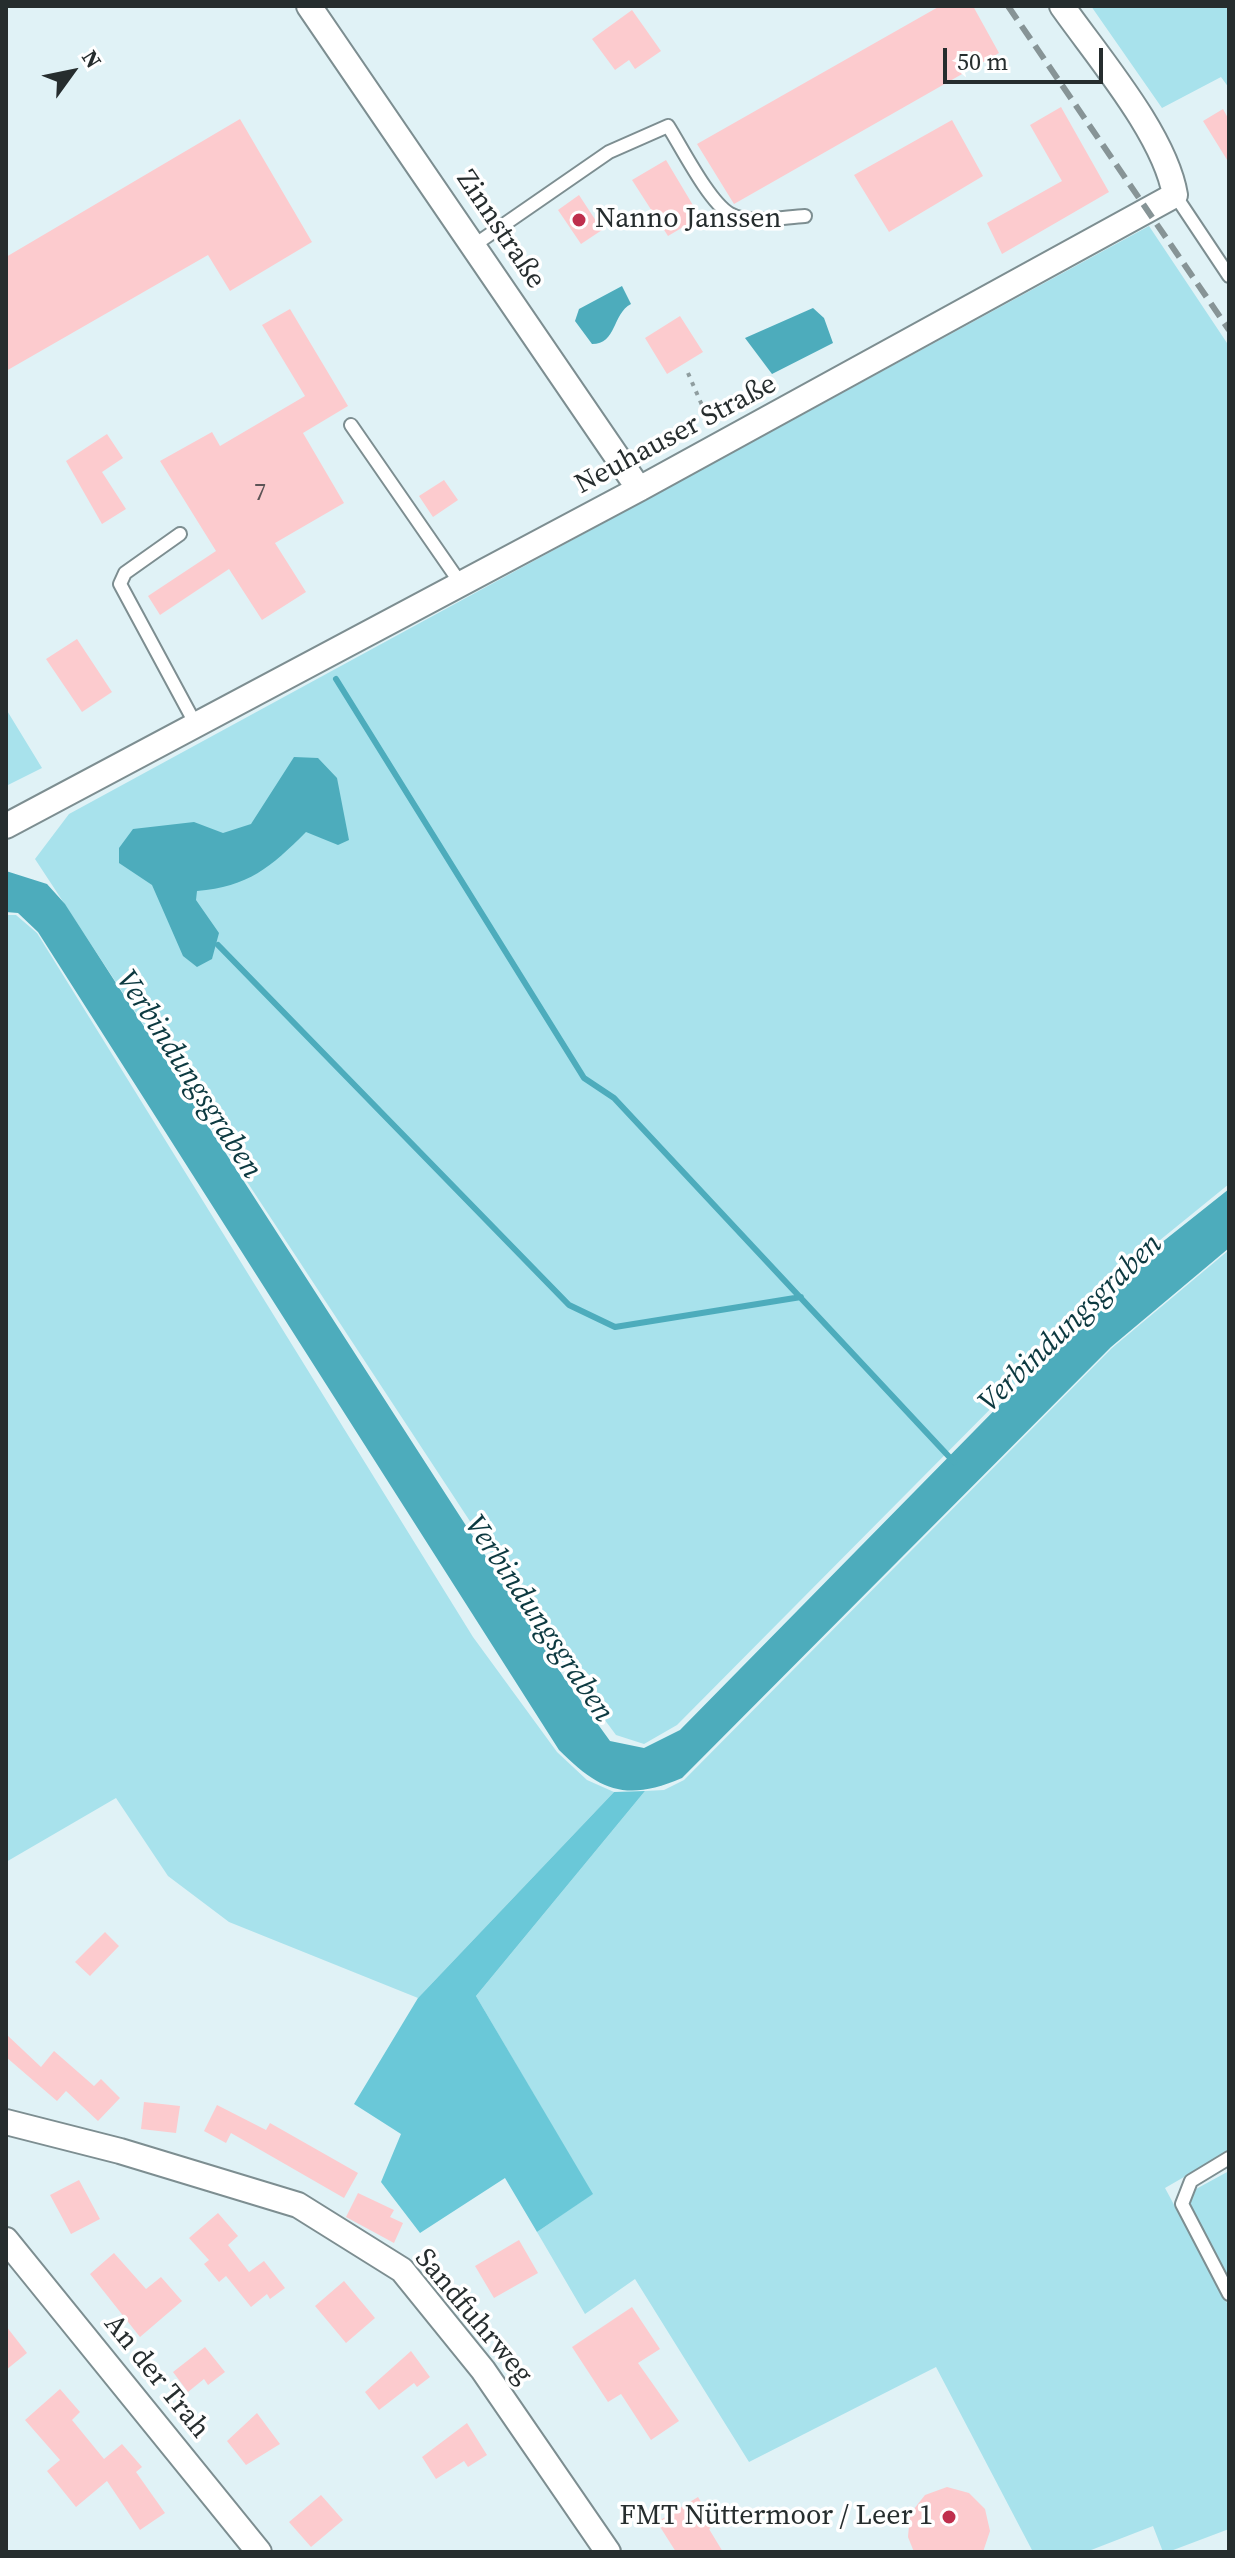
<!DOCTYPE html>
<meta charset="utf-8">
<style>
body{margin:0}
#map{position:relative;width:1235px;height:2558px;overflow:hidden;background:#e0f2f6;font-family:"Source Serif 4",serif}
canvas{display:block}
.frame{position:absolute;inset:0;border:8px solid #262d2e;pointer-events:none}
.north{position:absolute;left:32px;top:32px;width:80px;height:80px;-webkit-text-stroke:6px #fff;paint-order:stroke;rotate:57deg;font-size:22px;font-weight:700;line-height:32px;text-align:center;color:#262d2e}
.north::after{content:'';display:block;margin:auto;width:28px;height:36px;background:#262d2e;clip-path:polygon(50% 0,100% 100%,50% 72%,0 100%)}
.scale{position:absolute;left:943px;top:48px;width:160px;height:36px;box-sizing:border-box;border:4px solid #262d2e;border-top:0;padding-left:10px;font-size:24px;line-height:28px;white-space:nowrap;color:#262d2e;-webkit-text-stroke:6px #fff;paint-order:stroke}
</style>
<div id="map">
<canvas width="1235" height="2558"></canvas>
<div class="frame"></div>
<div class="north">N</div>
<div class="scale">50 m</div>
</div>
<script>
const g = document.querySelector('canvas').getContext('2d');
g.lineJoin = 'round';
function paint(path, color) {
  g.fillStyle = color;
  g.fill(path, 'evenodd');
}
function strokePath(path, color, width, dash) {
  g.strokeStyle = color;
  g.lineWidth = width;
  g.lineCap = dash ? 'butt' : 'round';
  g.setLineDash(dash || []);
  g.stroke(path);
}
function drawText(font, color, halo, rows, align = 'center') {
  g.font = font + ' "Source Serif 4",serif';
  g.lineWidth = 7;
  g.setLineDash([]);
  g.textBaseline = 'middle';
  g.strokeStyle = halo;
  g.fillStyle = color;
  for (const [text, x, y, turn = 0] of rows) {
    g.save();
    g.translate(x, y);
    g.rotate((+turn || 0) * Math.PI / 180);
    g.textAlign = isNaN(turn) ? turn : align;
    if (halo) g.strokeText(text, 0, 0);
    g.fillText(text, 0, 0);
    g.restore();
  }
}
const green = new Path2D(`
 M1091 6H1229V88L1221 77 1162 108Z
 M1149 226 1229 346V1184L1149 1249 677 1725 644 1744 616 1735 569 1672 35 859 69 814Z
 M6 709 42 768 6 786Z
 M6 915H16L37 933 473 1637 557 1752 587 1780 614 1792 418 1998 229 1922 168 1876 116 1798 6 1862Z
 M1229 1250V2151L1165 2188 1229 2307V2529L1168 2552H1163L1153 2526 1086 2552H1033L936 2367 749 2462 635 2279 585 2314 537 2232 592 2194 476 1996 645 1791 664 1790 684 1780 1112 1348Z
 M1229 2171V2278L1190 2204 1196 2189Z`);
const forest = new Path2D(`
 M645 1791 476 1996 593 2194 537 2232 505 2178 420 2233 381 2182 401 2134 354 2104 418 1998 614 1792Z`);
const water = new Path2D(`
 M622 286 631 304C612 314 617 344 592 344L575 321 579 309Z
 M813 308 824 318 833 343 772 374 745 338Z
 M294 757 318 758 337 778 349 840 338 845 306 832C271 867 248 887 197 891L196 900 219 933 212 959 197 967 183 956 152 885 119 863V848L133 829 194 822 223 833 251 824Z
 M6 871 47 884 65 904 563 1676 610 1741 644 1748 680 1730 1151 1251 1229 1189V1248L1111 1347 682 1778C626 1802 600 1791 559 1750L38 932 18 913 6 912Z`);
const stream = new Path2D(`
 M336 679 584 1078 614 1098 954 1462
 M218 945 569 1305 615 1327 801 1297`);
const building = new Path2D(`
 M940 6H973L999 53 734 204 697 144Z
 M632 10 661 51 635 69 629 60 615 70 592 39Z
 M1061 107 1109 192 1002 254 987 223 1062 181 1030 125Z
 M1223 109 1229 120V163L1203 121Z
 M240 119 312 242 230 291 208 255 6 371V257Z
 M952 120 983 176 889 232 854 175Z
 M666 160 700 217 668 236 632 180Z
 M579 195 602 230 581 244 558 210Z
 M290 309 348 406 303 433 344 503 275 543 306 592 262 620 229 569 160 615 148 596 216 551 160 461 212 432 220 446 305 396 262 325Z
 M680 316 703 352 667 374 645 338Z
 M107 434 123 458 102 472 126 509 102 524 66 461Z
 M444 480 458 500 433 517 419 496Z
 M77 639 112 692 82 712 46 659Z
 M105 1932 119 1946 90 1976 75 1962Z
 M6 2034 41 2067 54 2051 94 2086 101 2079 120 2098 98 2121 66 2091 57 2101 6 2057Z
 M144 2102 180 2106 176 2133 141 2129Z
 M217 2105 266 2130 270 2123 358 2173 344 2198 231 2133 226 2143 204 2131Z
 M79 2180 100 2219 71 2234 50 2195Z
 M358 2193 394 2210 390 2217 403 2223 394 2243 346 2217Z
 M218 2213 238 2236 228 2245 249 2272 264 2261 285 2288 270 2299 267 2294 251 2307 226 2276 219 2282 204 2264 209 2260 189 2238Z
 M519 2240 538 2273 494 2298 475 2266Z
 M114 2253 146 2289 161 2277 182 2301 140 2337 90 2274Z
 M344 2281 375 2318 346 2343 315 2306Z
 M632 2307 660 2349 638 2363 679 2421 651 2440 621 2394 608 2402 572 2347Z
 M6 2326 27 2353 6 2370Z
 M205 2347 225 2372 208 2385 204 2379 188 2392 173 2372Z
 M411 2351 430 2377 417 2387 414 2383 379 2410 365 2392Z
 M60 2389 80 2412 72 2420 104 2459 122 2444 142 2467 136 2472 165 2513 140 2530 107 2481 76 2507 47 2471 60 2460 25 2420Z
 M257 2413 280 2444 246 2465 227 2441Z
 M467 2423 487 2455 468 2467 464 2461 436 2479 422 2457Z
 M947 2487 969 2493 985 2509 990 2531 983 2552H914L908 2537 910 2514 925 2495Z
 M321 2495 343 2520 311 2547 289 2522Z
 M698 2497 715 2525 709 2529 723 2552H676L657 2522Z`);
const path = new Path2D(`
 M688 373 711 426`);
const lane = new Path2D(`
 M1175 195 1229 276
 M473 246 609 152 668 126C682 148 709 202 730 214 749 225 784 217 805 216
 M351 425 461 584
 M180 534 125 573 120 584 196 725
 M1229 2158 1191 2181 1182 2204 1229 2294`);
const street = new Path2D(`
 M309 6 639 489
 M6 826 639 489 1175 195C1165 135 1098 57 1062 6
 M6 2122 120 2151 298 2205 402 2270 483 2370 608 2552
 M6 2240 259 2552`);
const rail = new Path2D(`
 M1008 6 1229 330`);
const markers = [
 [579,220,8,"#bf2f4d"],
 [949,2517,8,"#bf2f4d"]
];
const numberNames = [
 ["7",260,494]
];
const poiNames = [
 ["Nanno Janssen",595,220],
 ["FMT Nüttermoor / Leer 1",933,2517,"right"]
];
const streetNames = [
 ["Zinnstraße",500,230,56],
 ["Neuhauser Straße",676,435,-28],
 ["Sandfuhrweg",473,2317,50],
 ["An der Trah",156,2377,51]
];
const waterNames = [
 ["Verbindungsgraben",188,1075,57],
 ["Verbindungsgraben",1071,1324,-44],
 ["Verbindungsgraben",538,1619,56]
];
paint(green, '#a8e2ec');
paint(forest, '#6ac8d8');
paint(water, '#4dacbc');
strokePath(stream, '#4dacbc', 6);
paint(building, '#fccbce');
strokePath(lane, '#7d8e91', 16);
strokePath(street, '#7d8e91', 28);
strokePath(path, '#8f9d9f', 4, [4, 6]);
strokePath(lane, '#fff', 12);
strokePath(street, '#fff', 24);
strokePath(rail, '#879496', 6, [16, 8]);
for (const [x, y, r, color] of markers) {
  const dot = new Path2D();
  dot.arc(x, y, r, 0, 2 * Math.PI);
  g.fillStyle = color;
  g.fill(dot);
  strokePath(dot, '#fff', 3);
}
drawText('24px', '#5c5456', null, numberNames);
drawText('28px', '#262d2e', '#fff', poiNames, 'left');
drawText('28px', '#262d2e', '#fff', streetNames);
drawText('italic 30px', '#0c3940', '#fff', waterNames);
</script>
